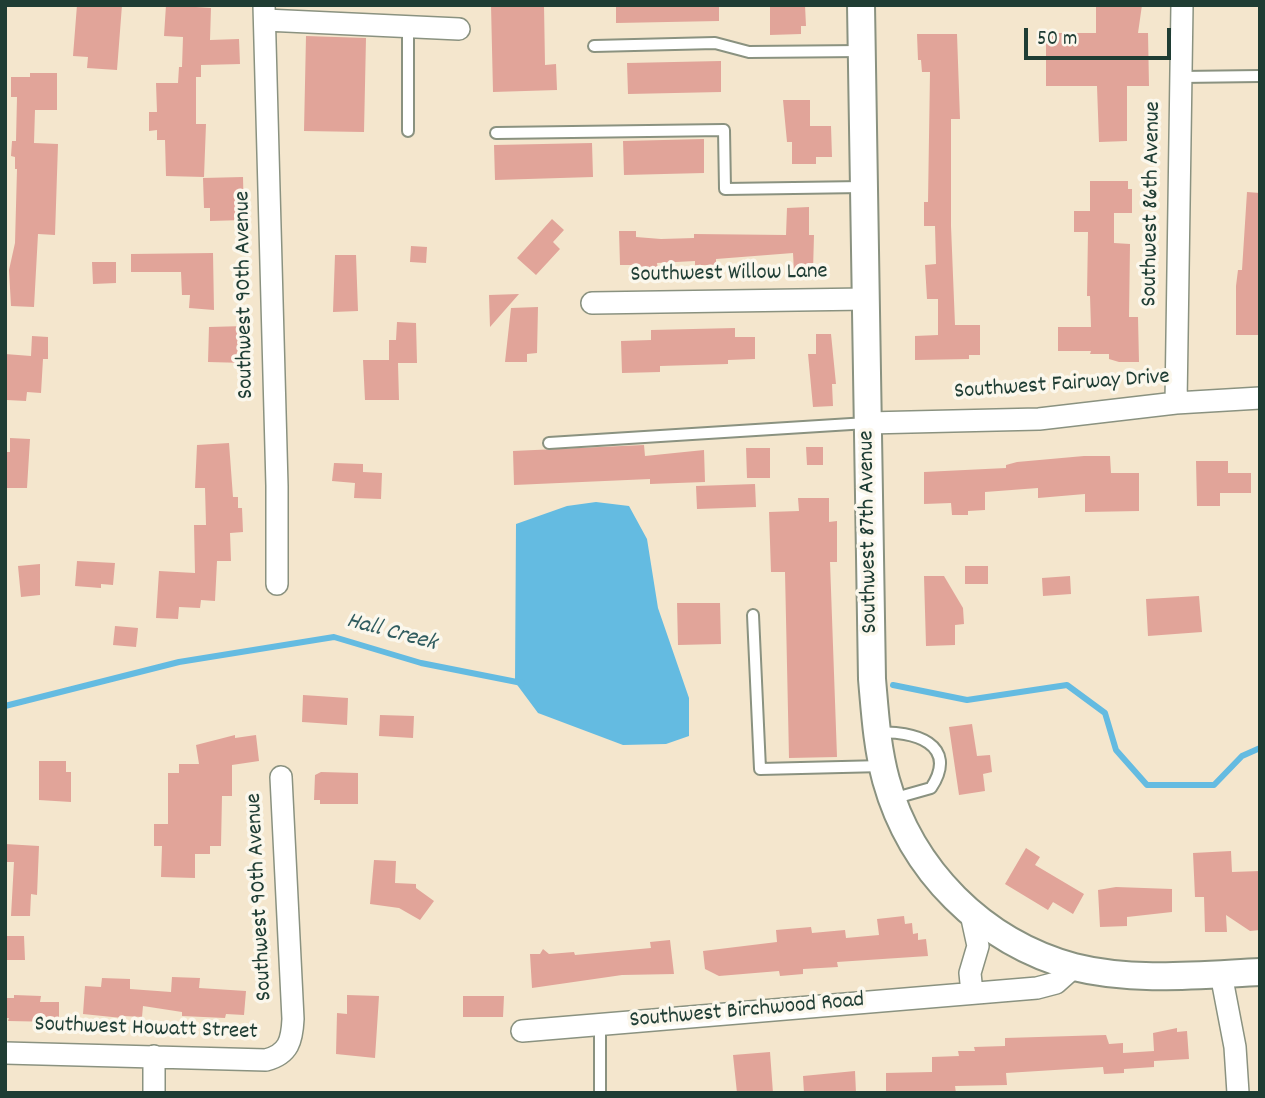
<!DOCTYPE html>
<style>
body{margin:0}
#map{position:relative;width:1265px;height:1098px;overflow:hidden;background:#f4e6cd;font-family:Dekko,sans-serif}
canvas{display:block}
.frame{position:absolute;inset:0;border:7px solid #1f3d34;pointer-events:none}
.scale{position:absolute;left:1024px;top:28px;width:147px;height:32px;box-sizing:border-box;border:4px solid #1f3d34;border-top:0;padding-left:9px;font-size:21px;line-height:24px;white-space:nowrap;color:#1f3d34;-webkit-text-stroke:5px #fbf7ec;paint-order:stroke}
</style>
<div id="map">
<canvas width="1265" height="1098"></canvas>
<div class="frame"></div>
<div class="scale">50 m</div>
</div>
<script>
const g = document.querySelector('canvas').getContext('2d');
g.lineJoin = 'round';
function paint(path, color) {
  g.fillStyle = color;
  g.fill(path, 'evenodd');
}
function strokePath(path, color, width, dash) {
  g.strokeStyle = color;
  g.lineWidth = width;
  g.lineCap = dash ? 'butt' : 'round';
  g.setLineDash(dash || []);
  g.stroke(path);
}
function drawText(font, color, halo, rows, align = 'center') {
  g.font = font + ' Dekko,sans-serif';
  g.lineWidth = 7;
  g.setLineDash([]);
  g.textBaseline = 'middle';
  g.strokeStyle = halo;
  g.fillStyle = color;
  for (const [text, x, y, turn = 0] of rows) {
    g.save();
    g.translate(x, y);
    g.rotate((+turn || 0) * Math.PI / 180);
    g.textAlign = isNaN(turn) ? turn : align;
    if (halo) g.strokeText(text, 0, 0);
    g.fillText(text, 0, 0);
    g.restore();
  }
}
const water = new Path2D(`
 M596 502 629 506 647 539 658 608 689 698V736L666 744 623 745 538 713 515 682 516 524 567 506Z`);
const stream = new Path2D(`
 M893 685 967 700 1067 685 1105 713 1116 750 1147 785H1214L1242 756 1260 748
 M5 706 179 662 334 637 421 663 522 683`);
const building = new Path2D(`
 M77 5H122L117 70 87 68 88 57 73 56Z
 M166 5 211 8 210 40 239 39 240 64 201 65V77H196V124H206L204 177 166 176 165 140H157V130L149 131V112H157L156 83H178L179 67H182L183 37 164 36Z
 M491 5H544L545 65 556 64 557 90 493 92Z
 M616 5H719V21L616 23Z
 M770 5H805L806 26H801V34L770 35Z
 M1096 5H1142L1138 33H1148L1149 86H1127V141L1099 142 1097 86H1046V33H1096Z
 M917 34H957L960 119H951V226L955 325H980V355H969V359L915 360V336L938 335V299H927L925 265 936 264 935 226H924V202H928L930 72H922L921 60H918Z
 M306 36 366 38 364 132 304 131Z
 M721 61V92L628 94 627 63Z
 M30 73H57V110H35L34 143 58 144 55 235 38 234 34 307 11 306 9 270 15 243 17 169H15V157L11 156 12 141H16L17 97H11V77H30Z
 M783 100H810V126H831L832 157H816V164H792V142H787Z
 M704 139V173L624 175 623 141Z
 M592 143 593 177 495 180 494 145Z
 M243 177 244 220 210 221V208H204L203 178Z
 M1090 181H1128V189H1132V213H1114V243L1130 244 1129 317H1138L1139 362H1119L1109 359V354H1090L1091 351H1058V327H1091L1090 296H1087L1088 232H1074V211H1090Z
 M1247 192 1260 193V335H1236V286L1238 270H1242Z
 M809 207V235H814L813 271 794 272 793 253 716 259V265H695V261L657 263 658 270 634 271V265H620L619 231H636V237L661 239 694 238V234L786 235 787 208Z
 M552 219 564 230 553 242 560 249 536 275 517 258Z
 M411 246 427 247 426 263 410 262Z
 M213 253 214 310 189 308 190 295H182L181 272H131V254Z
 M335 255H356L358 311 333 312Z
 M92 262H116V283L93 284Z
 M519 294 490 327 489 295Z
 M538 307 537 353 527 354V362H505L511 308Z
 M397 322 416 323 417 363H398L399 400H365L363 360H389V340H396Z
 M245 326 246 363 208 362 209 327Z
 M735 328V337H755V359L728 360V364L660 366V372L622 373 621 341 651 340V330Z
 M816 334H831L836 384H832L833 406 813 407 808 354H816Z
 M32 336 48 337V359H43L41 393 27 392 26 401 7 400 5 354 31 356Z
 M10 438 30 439 27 488H5V452H10Z
 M229 443 233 497H238V508H242L243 532 230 533 231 561H217L215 601 201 600 200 608 179 607 178 619 156 618 159 571 195 573 194 525H206L205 488H195L197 445Z
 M644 445 645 456 704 450 705 482 650 484V479L514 485 513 451Z
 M806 447H823V465H807Z
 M746 448H770V478H747Z
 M1084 456H1110L1111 473H1139V511L1085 512V494L1038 498V488L985 492V510L968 511V515H952L951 503 924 504V472L1006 468V465L1017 462Z
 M1196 461H1228V473H1251V493H1220V506H1197Z
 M334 463 363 464V472L382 473 381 499 354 498 355 483 332 481Z
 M755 484 756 507 697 509 696 486Z
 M798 498H829V522L837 521V562H830L837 757 789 758 785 572H771L769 512 799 511Z
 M77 561 115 563 113 585 101 584V588L75 586Z
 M40 564V595L21 597 18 566Z
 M965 566H988V584H965Z
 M924 576H944L963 608 964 624 955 625V645L926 646Z
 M1070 576 1071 594 1043 596 1042 578Z
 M1199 596 1202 632 1148 636 1146 599Z
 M677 603H720L721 644 678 645Z
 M115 626 138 628 136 647 113 645Z
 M303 695 348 698 347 725 302 722Z
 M380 715 414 716 413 738 379 736Z
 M972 724 977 756 990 755 992 772 983 774 985 791 959 795 949 727Z
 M235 735V738L256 735 259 761 232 765V796H222L221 846H210V854H195V878L161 877 162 846H154V824H168V773H179V764H199L196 745Z
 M39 761H66V772H71V802L39 800Z
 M321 772 358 773V804H320V800H314L315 775Z
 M5 844 39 846 37 895 31 894 30 916H11L14 862H5Z
 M1026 848 1040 857 1035 865 1084 894 1073 914 1053 902 1048 910 1005 884Z
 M1231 851 1232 872 1260 871V930L1250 931 1226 915 1227 932H1205L1204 897H1195L1193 853Z
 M374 860 396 861 395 883 416 884V888L434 901 420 920 399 908 370 904Z
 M1116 887 1172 889V912L1127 917V926L1100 927 1098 890Z
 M904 916 905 924 912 923 913 934 918 933V940L926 939 928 956 837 962 838 967 803 969V974L780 976 779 971 719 976 705 969 703 951 777 942 776 930 811 927 812 933 845 930 846 938 879 935 877 919Z
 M5 936H24L25 960H5Z
 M670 940 674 974 622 975 532 988 530 954H540L543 949 549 954 574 952 575 955 651 948 650 942Z
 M172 977 200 978 199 988 246 991 244 1015 226 1014 225 1018 182 1016V1012L143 1006 142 1017 123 1016 122 1018 83 1014 85 986 101 987 102 978 130 979V989L171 992Z
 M14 995 41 996 40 1002H59V1022L8 1021 9 1018H5V998H14Z
 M347 995 379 996 375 1058 336 1054 337 1013 347 1014Z
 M463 996H504L503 1017H463Z
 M1177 1028V1032L1187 1031 1189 1059 1154 1061V1067L1124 1069V1073L1104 1074 1103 1067 1006 1073 1007 1085 955 1086 956 1093H886V1073L932 1072V1057L959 1056 958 1051H975L974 1047 1005 1046V1038L1106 1035 1109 1044 1123 1043V1053L1154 1051 1153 1033Z
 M770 1052 773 1093H737L733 1055Z
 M855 1071 856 1093H804L803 1076Z`);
const service = new Path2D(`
 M594 46 715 43 749 52 862 51
 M1181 77 1260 76
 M408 131V26
 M496 133 724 130 725 189 863 187
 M549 443 867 423
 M753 615 760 769 883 766
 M877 733C913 730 960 744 931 788L892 799
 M600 1093V1024`);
const minor = new Path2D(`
 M264 5 277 486V584
 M265 20 459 29
 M592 303 866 299
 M1176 403 1182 5
 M868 423 1039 419 1176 403 1260 398
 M971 914 978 946 970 973 972 993
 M1221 974 1235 1047 1238 1093
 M522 1031 1037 988 1056 983 1074 967
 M5 1053 266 1060C289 1054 292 1040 293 1019L281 777
 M154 1056V1093`);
const tertiary = new Path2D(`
 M861 5 872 679C875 713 877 747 886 780 911 870 982 942 1074 967 1133 982 1199 975 1260 972`);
const streetNames = [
 ["Southwest 86th Avenue",1153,204,-89],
 ["Southwest Willow Lane",729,275,-1],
 ["Southwest 90th Avenue",246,295,-91],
 ["Southwest Fairway Drive",1062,386,-4],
 ["Southwest 87th Avenue",870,532,-91],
 ["Southwest 90th Avenue",261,897,-93],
 ["Southwest Birchwood Road",747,1012,-5],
 ["Southwest Howatt Street",146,1030,2]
];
const waterNames = [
 ["Hall Creek",391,634,15]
];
paint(water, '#64bbe1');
strokePath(stream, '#64bbe1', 6);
paint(building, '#e1a499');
strokePath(service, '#8a9280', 14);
strokePath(minor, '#8a9280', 24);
strokePath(tertiary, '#8a9280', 30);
strokePath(service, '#fff', 10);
strokePath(minor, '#fff', 21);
strokePath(tertiary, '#fff', 26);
drawText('23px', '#1f3d34', '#fbf7ec', streetNames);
drawText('italic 24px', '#305c5f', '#fbf7ec', waterNames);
</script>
